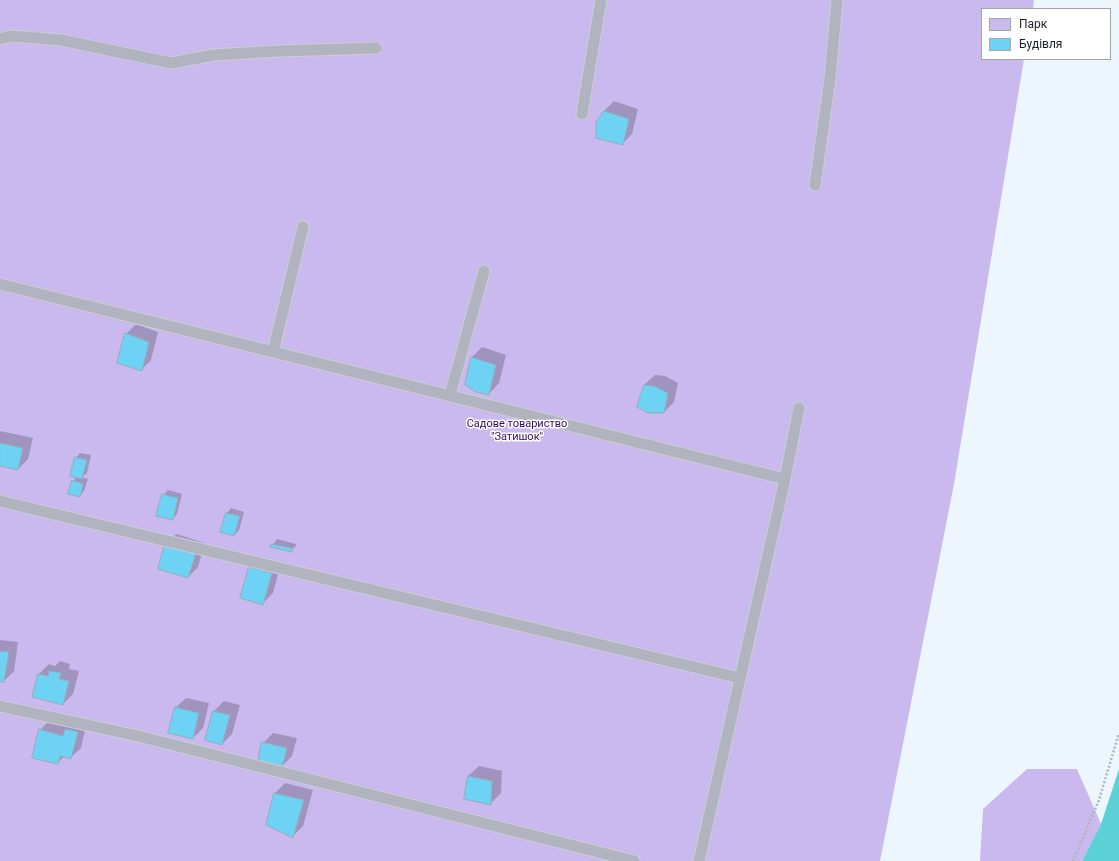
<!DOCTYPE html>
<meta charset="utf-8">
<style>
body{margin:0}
#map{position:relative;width:1119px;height:861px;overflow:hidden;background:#eef6fd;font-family:Roboto,sans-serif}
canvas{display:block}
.legend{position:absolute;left:981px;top:8px;width:130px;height:52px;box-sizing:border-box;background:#fff;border:1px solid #a3a6a8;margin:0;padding:5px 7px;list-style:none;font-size:12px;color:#192026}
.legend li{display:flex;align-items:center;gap:8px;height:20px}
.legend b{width:20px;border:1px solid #a3a6a8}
</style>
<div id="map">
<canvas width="1119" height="861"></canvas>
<ul class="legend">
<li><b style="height:11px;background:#c9b9ee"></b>Парк</li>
<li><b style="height:11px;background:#6ed2f5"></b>Будівля</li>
</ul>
</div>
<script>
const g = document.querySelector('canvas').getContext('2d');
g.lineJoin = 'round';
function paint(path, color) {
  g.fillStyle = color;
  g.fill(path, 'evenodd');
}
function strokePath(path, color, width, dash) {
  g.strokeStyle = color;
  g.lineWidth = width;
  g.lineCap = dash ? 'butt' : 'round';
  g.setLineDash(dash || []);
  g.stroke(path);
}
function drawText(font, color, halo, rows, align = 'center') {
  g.font = font + ' Roboto,sans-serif';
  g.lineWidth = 3;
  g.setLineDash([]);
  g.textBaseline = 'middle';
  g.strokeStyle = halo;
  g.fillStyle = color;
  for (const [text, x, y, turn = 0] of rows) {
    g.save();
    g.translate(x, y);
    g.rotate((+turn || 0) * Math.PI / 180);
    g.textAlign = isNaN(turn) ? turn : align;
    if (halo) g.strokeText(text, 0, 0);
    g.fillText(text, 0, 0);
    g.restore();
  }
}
const green = new Path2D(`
 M0 0H1034L1033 9H982V59H1024L954 484 880 861H0Z
 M1027 769H1077L1101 824 1082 861H980L983 809Z`);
const water = new Path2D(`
 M1119 769V861H1082L1101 824Z`);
const shadow = new Path2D(`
 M614 101 638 109 632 134 622 144 604 111Z
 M136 324 158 332 151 360 141 370 126 334Z
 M482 347 506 355 499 383 489 394 472 357Z
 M655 375 665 376 678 383 674 402 664 412 644 385Z
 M0 431 33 438 28 459 18 469 0 465Z
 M80 453 91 455 87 473 82 477 88 479 84 491 79 496 73 481 78 476 76 458Z
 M168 490 182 494 177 514 172 519 163 495Z
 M231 508 244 512 239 530 234 535 222 532 227 513Z
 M176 534 205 543 198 567 188 577 166 545Z
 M277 539 296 544V546L291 550 272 546Z
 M260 557 281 563 273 593 263 603 250 567Z
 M0 640 18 642 14 671 4 681H0Z
 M60 661 70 664 69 669 79 671 73 694 63 704 39 674 49 664 55 666Z
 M186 698 209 703 203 728 193 738 175 708Z
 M224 701 240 705 232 734 222 744 206 740 214 711Z
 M50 720 87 722 81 748 70 758 64 757 57 763 40 730Z
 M273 733 297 738 292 756 282 766 263 743Z
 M479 766 502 771 501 793 491 803 468 776Z
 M285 783 313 790 303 826 293 836 267 825 275 793Z`);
const building = new Path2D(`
 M604 111 629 119 623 145 596 138V123Z
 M125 333 149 342 142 371 117 363Z
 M471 357 496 365 489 395 476 392 465 385Z
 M644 385 654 386 668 393 664 413H648L637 407Z
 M0 443 23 448 18 470 0 466Z
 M75 457 87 460 82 479 70 476Z
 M72 480 83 484 80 497 68 494Z
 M162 494 178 498 173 520 156 516Z
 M226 513 240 516 234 536 220 532Z
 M165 544 196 553 188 578 158 569Z
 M271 544 292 548V552L270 547Z
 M249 567 272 573 263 605 240 598Z
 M0 651 9 652 4 682H0Z
 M49 671 61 673 59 679 69 681 63 705 32 697 38 674 48 676Z
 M175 707 199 713 193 739 168 733Z
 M213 711 230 715 222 745 205 740Z
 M39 729 63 736 65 729 78 732 71 759 60 756 58 764 32 758Z
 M262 742 287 748 282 767 258 761Z
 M468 776 492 781 491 805 464 799Z
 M274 793 304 800 293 838 266 825Z`);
const path = new Path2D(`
 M1073 861 1099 800 1119 733`);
const lane = new Path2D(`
 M0 39 11 36 61 40 171 63 214 55 279 51 376 48
 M582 114 601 0
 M815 185 830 78 837 0
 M0 284 785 479
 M273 352 303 227
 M450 395 484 271
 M0 501 740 678
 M0 706 138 736 634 861
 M699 861 785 479 799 408`);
const parkNames = [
 ["Садове товариство",517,424],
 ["\"Затишок\"",517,437]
];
paint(green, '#c9b9ee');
paint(water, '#5bd1d5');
paint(shadow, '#0003');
paint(building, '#6ed2f5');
strokePath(building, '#93aeb8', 1);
strokePath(lane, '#c8cfd6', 13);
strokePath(path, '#adb5bb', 2.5, [2, 2]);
strokePath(lane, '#b1b4be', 11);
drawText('11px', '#350b61', '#fff', parkNames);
</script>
